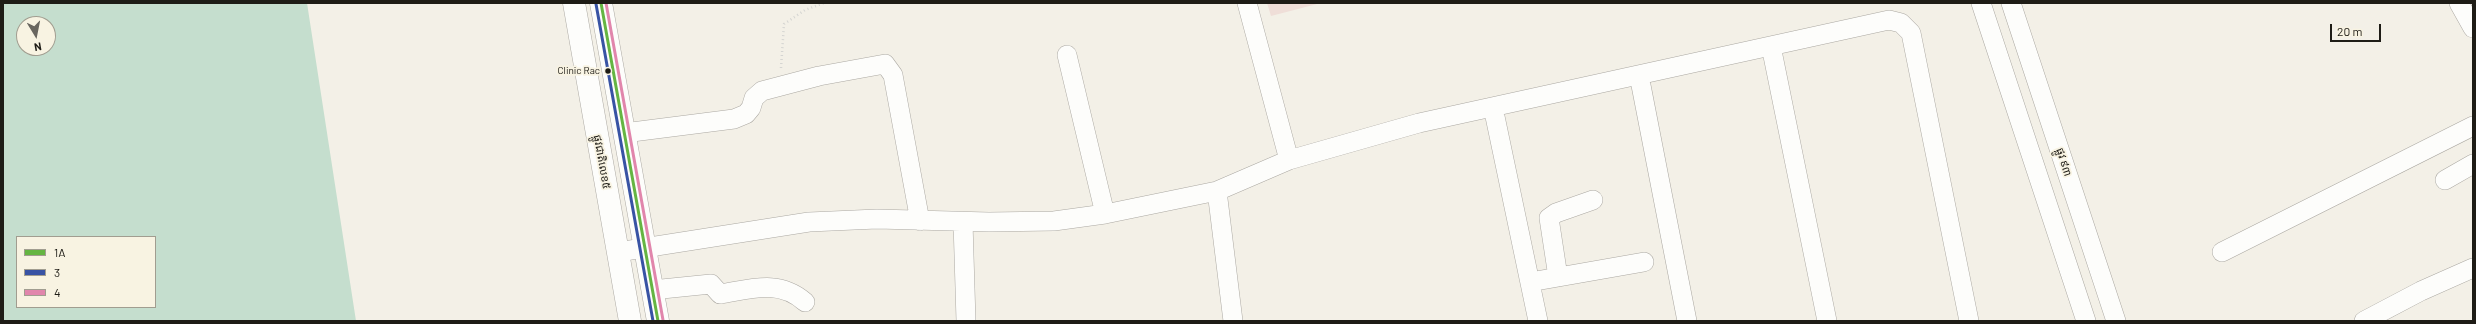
<!DOCTYPE html>
<meta charset="utf-8">
<style>
body{margin:0}
#map{position:relative;width:2476px;height:324px;overflow:hidden;background:#f3f0e7;font-family:Barlow,sans-serif}
canvas{display:block}
.frame{position:absolute;inset:0;border:4px solid #1e1c16;pointer-events:none}
.legend{position:absolute;left:16px;top:236px;width:140px;height:72px;box-sizing:border-box;background:#f8f3e2;border:1px solid #a19d90;margin:0;padding:5px 7px;list-style:none;font-size:12px;color:#1e1c16}
.legend li{display:flex;align-items:center;gap:8px;height:20px}
.legend b{width:20px;border:1px solid #a19d90}
.north{position:absolute;left:16px;top:16px;width:40px;height:40px;box-sizing:border-box;background:#f8f3e2;border:1px solid #a19d90;border-radius:50%;rotate:170deg;font-size:11px;font-weight:700;line-height:16px;text-align:center;color:#1e1c16}
.north::after{content:'';display:block;margin:auto;width:14px;height:18px;background:#69665f;clip-path:polygon(50% 0,100% 100%,50% 72%,0 100%)}
.scale{position:absolute;left:2330px;top:24px;width:51px;height:18px;box-sizing:border-box;border:2px solid #1e1c16;border-top:0;padding-left:5px;font-size:12px;line-height:14px;white-space:nowrap;color:#1e1c16;-webkit-text-stroke:3px #f8f3e2;paint-order:stroke}
</style>
<div id="map">
<canvas width="2476" height="324"></canvas>
<div class="frame"></div>
<ul class="legend">
<li><b style="height:5px;background:#65b542"></b>1A</li>
<li><b style="height:5px;background:#3853a4"></b>3</li>
<li><b style="height:5px;background:#e186ac"></b>4</li>
</ul>
<div class="north">N</div>
<div class="scale">20 m</div>
</div>
<script>
const g = document.querySelector('canvas').getContext('2d');
g.lineJoin = 'round';
function paint(path, color) {
  g.fillStyle = color;
  g.fill(path, 'evenodd');
}
function strokePath(path, color, width, dash) {
  g.strokeStyle = color;
  g.lineWidth = width;
  g.lineCap = dash ? 'butt' : 'round';
  g.setLineDash(dash || []);
  g.stroke(path);
}
function drawText(font, color, halo, rows, align = 'center') {
  g.font = font + ' Barlow,"Noto Sans Khmer",sans-serif';
  g.lineWidth = 3.5;
  g.setLineDash([]);
  g.textBaseline = 'middle';
  g.strokeStyle = halo;
  g.fillStyle = color;
  for (const [text, x, y, turn = 0] of rows) {
    g.save();
    g.translate(x, y);
    g.rotate((+turn || 0) * Math.PI / 180);
    g.textAlign = isNaN(turn) ? turn : align;
    if (halo) g.strokeText(text, 0, 0);
    g.fillText(text, 0, 0);
    g.restore();
  }
}
const green = new Path2D(`
 M1267 3H1321L1271 16Z`);
const water = new Path2D(`
 M3 3H307L356 321H3ZM24 24H48V48H24ZM17 237H155V307H17Z`);
const path = new Path2D(`
 M781 68 784 24 805 10 824 3`);
const minor = new Path2D(`
 M1247 3 1289 160
 M1981 3 2086 321
 M2011 3 2116 321
 M2459 3 2473 28
 M1771 46 1827 321
 M1067 55 1105 214
 M1639 75 1687 321
 M1493 107 1538 321
 M624 133 734 119 746 114 751 108 754 98 762 91 819 76 885 64 893 75 920 221
 M2445 180 2473 164
 M1217 191 1233 321
 M963 222 966 321
 M618 252 809 222 877 219 989 222 1054 221 1105 214 1217 191 1289 160 1419 123 1889 20 1901 23 1911 33 1969 321
 M2222 252 2473 126
 M1558 277 1549 218 1556 213 1593 200
 M1530 282 1644 262
 M652 290 711 284 720 294C751 289 779 279 805 302
 M2364 321 2421 291 2473 268`);
const highway = new Path2D(`
 M574 3 630 321
 M601 3 658 321`);
const bus1 = new Path2D(`
 M601 3 658 321`);
const bus2 = new Path2D(`
 M596 4 653 321`);
const bus3 = new Path2D(`
 M606 3 663 320`);
const markers = [
 [608,71,3.5,"#1e1c16"]
];
const busNames = [
 ["Clinic Rac",600,71]
];
const streetNames = [
 ["ផ្លូវជាតិលេខ៥",602,162,80],
 ["ផ្លូវ ៩៣",2064,162,72]
];
paint(green, '#efded8');
paint(water, '#c5dece');
strokePath(minor, '#aba8a2', 20);
strokePath(highway, '#aba8a2', 23);
strokePath(path, '#d5d5d2', 2.5, [1, 3]);
strokePath(minor, '#fdfdfb', 19);
strokePath(highway, '#fdfdfb', 22);
strokePath(bus1, '#65b542', 3);
strokePath(bus2, '#3853a4', 3);
strokePath(bus3, '#e186ac', 3);
for (const [x, y, r, color] of markers) {
  const dot = new Path2D();
  dot.arc(x, y, r, 0, 2 * Math.PI);
  g.fillStyle = color;
  g.fill(dot);
  strokePath(dot, '#f8f3e2', 1.5);
}
drawText('10px', '#1e1c16', '#f8f3e2', busNames, 'right');
drawText('11px', '#1e1c16', '#f8f3e2', streetNames);
</script>
